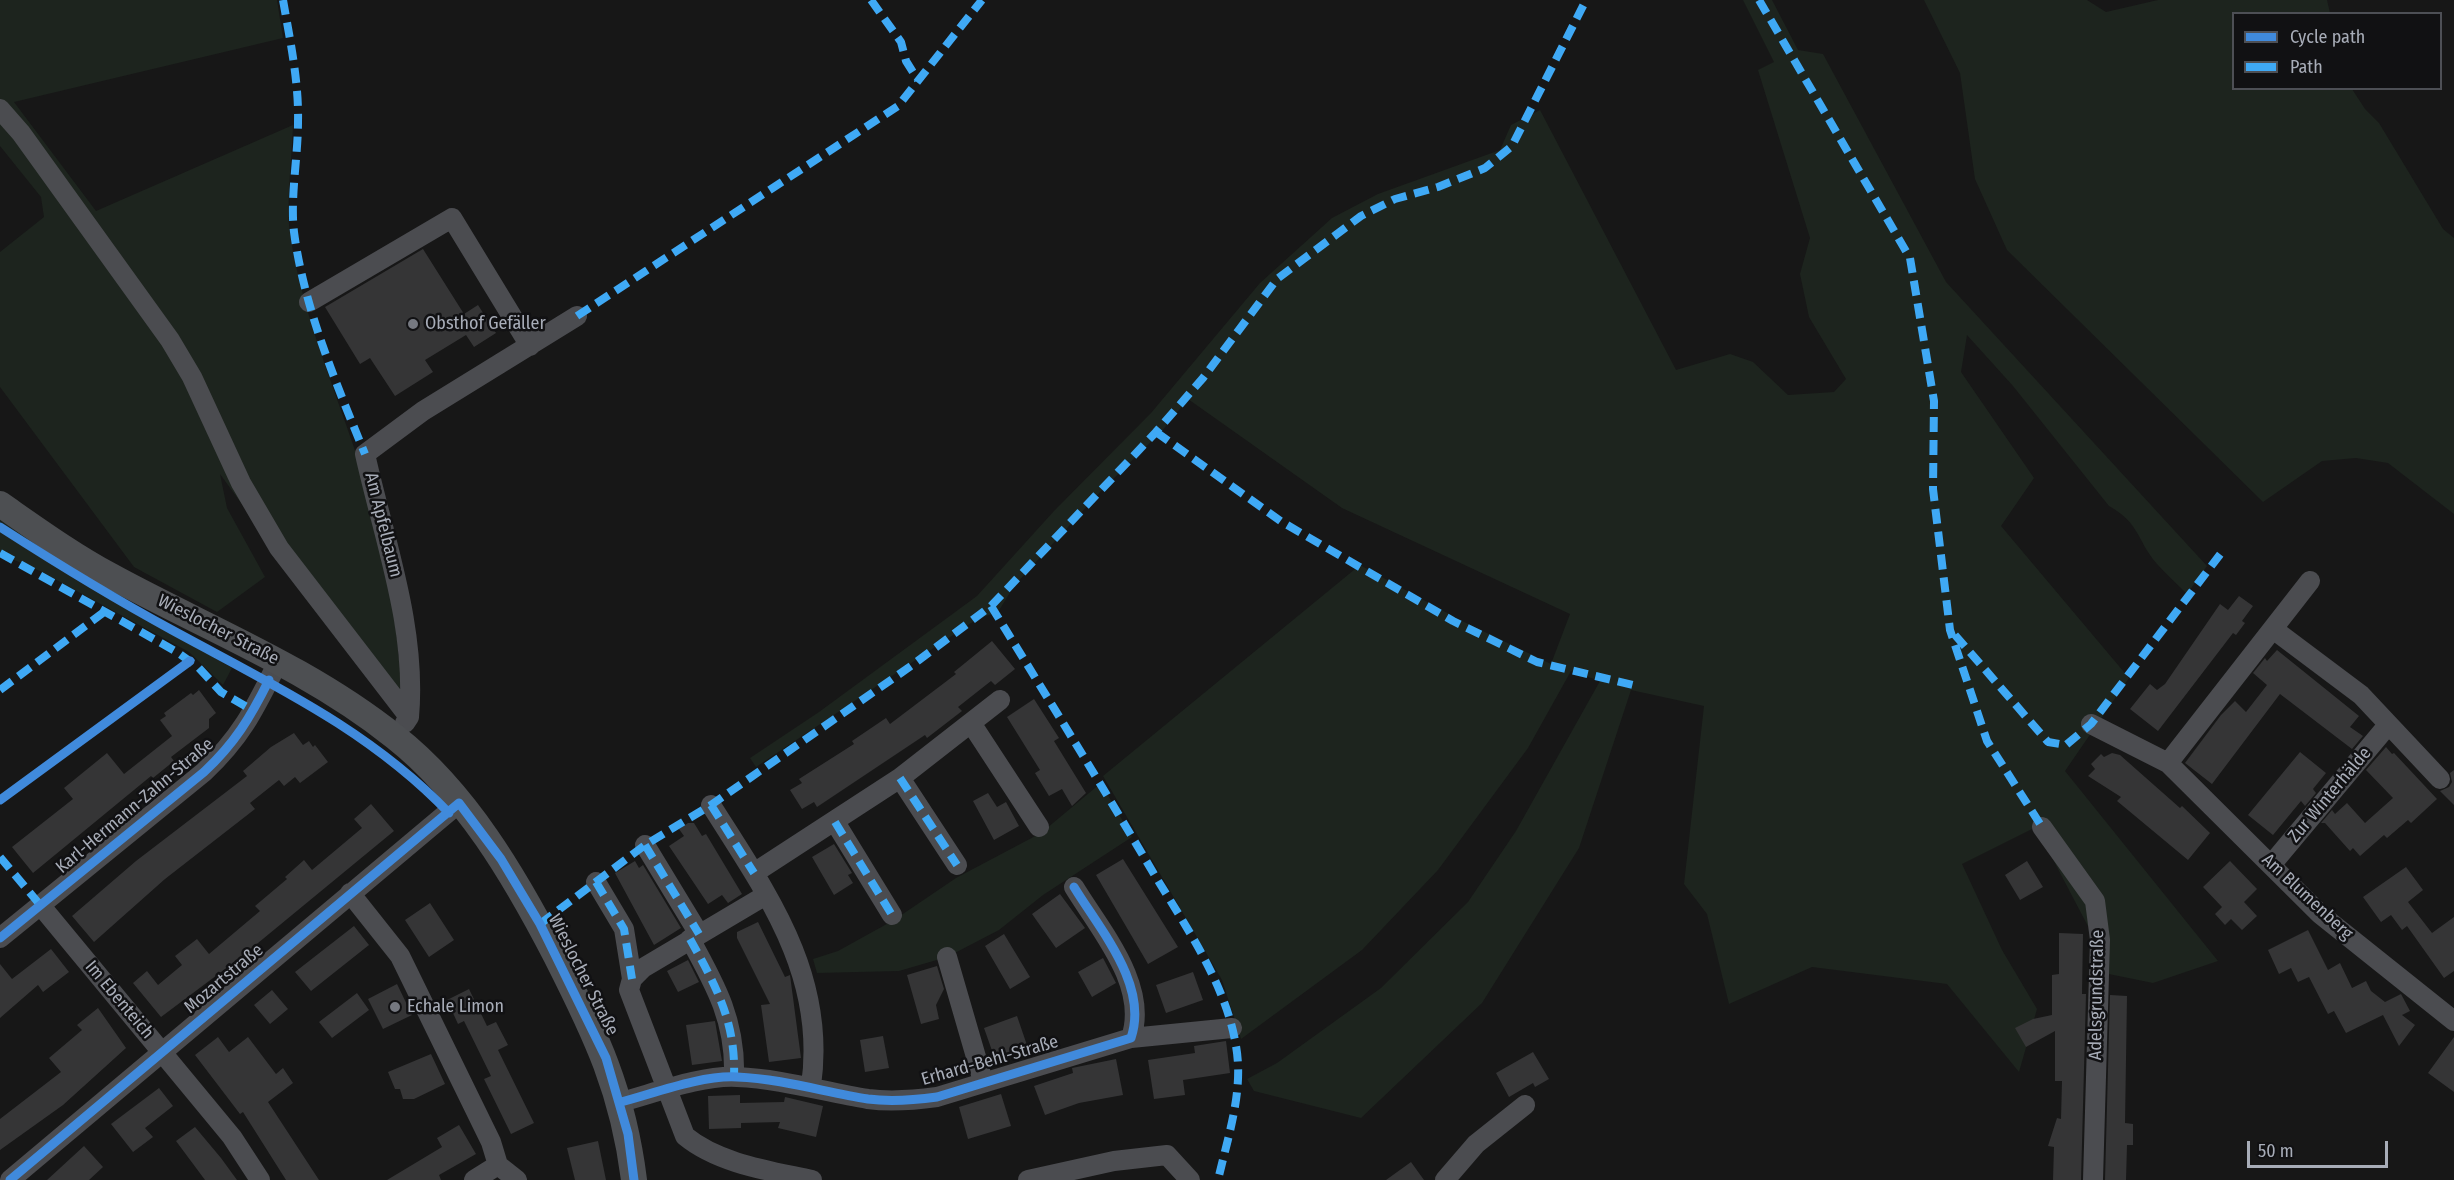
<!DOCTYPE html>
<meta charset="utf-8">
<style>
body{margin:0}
#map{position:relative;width:2454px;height:1180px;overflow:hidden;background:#171717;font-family:"Fira Sans Condensed",sans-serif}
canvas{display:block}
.legend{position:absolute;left:2232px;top:12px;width:210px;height:78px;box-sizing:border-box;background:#111113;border:2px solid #4d4f55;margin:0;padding:8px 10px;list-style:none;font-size:18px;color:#a8adb8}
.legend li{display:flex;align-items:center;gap:12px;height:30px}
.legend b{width:30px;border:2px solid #4d4f55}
.scale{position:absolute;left:2247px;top:1141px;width:141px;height:27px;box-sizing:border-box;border:3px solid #a8adb8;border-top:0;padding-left:8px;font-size:18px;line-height:21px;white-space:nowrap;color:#a8adb8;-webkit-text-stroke:4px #111113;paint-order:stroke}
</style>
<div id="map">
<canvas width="2454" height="1180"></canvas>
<ul class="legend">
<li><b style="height:8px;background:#408adc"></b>Cycle path</li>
<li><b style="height:8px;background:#3fa9f5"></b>Path</li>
</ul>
<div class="scale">50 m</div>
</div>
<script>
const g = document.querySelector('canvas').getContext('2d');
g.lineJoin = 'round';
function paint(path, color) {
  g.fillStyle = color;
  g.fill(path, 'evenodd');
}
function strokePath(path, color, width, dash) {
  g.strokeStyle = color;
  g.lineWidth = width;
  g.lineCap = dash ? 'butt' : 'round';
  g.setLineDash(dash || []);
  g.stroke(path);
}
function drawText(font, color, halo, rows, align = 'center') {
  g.font = font + ' "Fira Sans Condensed",sans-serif';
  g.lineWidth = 5;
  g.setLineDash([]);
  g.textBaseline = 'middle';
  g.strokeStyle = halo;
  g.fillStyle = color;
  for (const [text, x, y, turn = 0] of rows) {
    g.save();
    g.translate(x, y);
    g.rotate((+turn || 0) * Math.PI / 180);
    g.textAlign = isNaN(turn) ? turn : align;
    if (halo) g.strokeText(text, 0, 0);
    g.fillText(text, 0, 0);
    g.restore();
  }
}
const green = new Path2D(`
 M0 0H277L283 38 14 102 96 211 293 125C292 157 286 203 290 234 303 319 339 397 364 478 386 548 397 621 402 694L347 649 220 474 227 508 265 577 217 612 134 567 0 387V252L44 217 41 197 0 146Z
 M1743 0H1772L1798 50 1823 54 1946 282 2207 566 2187 594C2177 584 2166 574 2157 564 2137 541 2140 523 2109 506L2013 386 1967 335 1961 372 2034 478 2001 526 2129 678 2065 771 2218 961 2153 983 2094 971 2091 932 2036 827 1962 864 2002 950 2037 1009 2019 1072 1947 984 1812 967 1729 1004 1707 914 1684 884 1704 706 1631 690 1579 848 1482 1003 1361 1118 1254 1091 1247 1079 1277 1063 1381 988 1468 902 1516 831 1600 681 1571 671 1528 748 1438 870 1362 950 1241 1039 1222 980 1103 776 1360 565 1460 620 1551 664 1570 614 1342 508 1188 399 1162 431 1101 491 1014 586 998 612 977 619 756 767 750 758 819 712 977 596 1054 511 1151 413 1260 283 1332 218 1378 194 1500 150 1511 125 1540 110 1676 370 1730 354 1753 362 1788 395 1834 392 1846 379 1809 317 1800 274 1810 238 1758 70 1774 62Z
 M1924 0H2087L2106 12 2158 0H2327L2330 13 2234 14V88L2352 89 2365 109 2379 123 2443 229 2454 238V514L2388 463 2356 458 2322 461 2263 502 2007 250 1975 179 1960 73Z
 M0 514 38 540 63 570 232 668 223 685 189 652 40 571 0 554Z
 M1101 783 1132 837 1043 895 999 930 947 957 899 971 817 973 813 959 838 951 894 920 956 878 1041 833Z`);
const building = new Path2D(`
 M423 249 464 314 478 305 496 333 474 347 466 335 425 360 433 372 395 396 370 358 360 364 325 307Z
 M2239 596 2253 606 2242 621 2245 623 2236 635 2233 633 2158 731 2130 709 2150 684 2157 690 2165 684 2220 604 2228 610Z
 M992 641 1015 669 995 685 991 681 958 707 962 711 927 738 925 735 817 807 814 802 802 809 790 790 802 783 799 779 854 744 852 741 886 718 890 724 956 674 954 672Z
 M2277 650 2359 716 2350 727 2363 736 2352 749 2280 694 2212 784 2185 763 2221 715 2235 701 2246 712 2267 685 2253 673 2265 658 2267 661Z
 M199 690 216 713 209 719V728L171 757 174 761 153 778 151 776 33 873 12 847 73 799 64 788 107 753 124 774 172 736 160 720 166 716 164 713 191 693 193 695Z
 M1034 699 1059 738 1054 741 1086 793 1072 806 1062 789 1049 796 1035 773 1040 770 1007 717Z
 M294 733 303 745 309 741 313 747 315 745 328 762 300 783 295 777 284 786 279 780 250 803 255 809 165 879 94 942 72 916 136 861 247 776 243 771 271 747Z
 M2386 747 2392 754 2394 753 2437 799 2411 823 2408 820 2387 838 2384 835 2360 856 2353 848 2350 851 2325 823H2321L2332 810 2335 814 2347 803 2365 823 2393 798 2366 770Z
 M2300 752 2326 773 2313 789 2316 793 2305 806 2301 801 2273 835 2248 815Z
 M2112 753 2120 755 2180 808 2182 806 2210 833 2188 860 2117 801 2121 797 2088 776 2095 769 2091 764 2101 754 2104 757Z
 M2454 770V805L2440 791 2449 787 2452 782 2450 773Z
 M988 793 997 807 1006 802 1019 826 994 840 973 801Z
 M371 804 394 831 241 957 161 1017 133 983 147 971 158 985 182 965 175 956 197 939 209 954 260 911 255 906 287 879 285 877 304 860 312 870 362 828 354 819Z
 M688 823H694L702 836 706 834 742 894 728 903 722 895 708 904 669 846 684 836 679 829Z
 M834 844 852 873 848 875 853 883 834 895 812 857Z
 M1123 859 1178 947 1148 964 1096 875Z
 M635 861 639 868 643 865 681 928 654 945 615 873Z
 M2027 861 2043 887 2020 900 2005 875Z
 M2230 861 2257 889 2244 902 2257 916 2242 930 2231 919 2225 925 2215 914 2222 907 2203 887Z
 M2406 867 2423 890 2408 902 2432 933 2454 917V971L2444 978 2407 926 2402 930 2391 915 2381 922 2363 897Z
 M1060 894 1085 928 1056 948 1032 914Z
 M430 903 454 940 429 957 405 920Z
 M758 922 785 977 790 975 801 1058 769 1062 761 1005 770 1004 737 938V932Z
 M354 926 369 945 311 991 295 972Z
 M2308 930 2328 970 2340 963 2352 988 2366 981 2371 991 2385 1002 2401 994 2410 1011 2402 1015 2415 1025 2399 1046 2383 1015 2346 1033 2334 1011 2328 1014 2309 977 2298 982 2291 968 2279 974 2268 950Z
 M2059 933 2083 934 2082 994H2086L2081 1180H2053L2054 1147 2048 1146 2057 1118 2061 1119 2062 1081H2055V1031L2026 1047 2015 1028 2033 1019 2052 1015V975L2059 974Z
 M1004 934 1030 977 1010 989 985 946Z
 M51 949 69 972 43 992 38 985 0 1018V964L12 979Z
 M1103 958 1116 983 1092 997 1078 972Z
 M688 960 699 982 678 992 667 971Z
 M937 966 944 989 936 1005 939 1019 921 1024 907 975Z
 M1193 972 1203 1000 1166 1013 1156 985Z
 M397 984 412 1015 383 1029 368 999Z
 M469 989 487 1026 496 1022 508 1045 498 1050 534 1123 511 1134 484 1079 491 1076 464 1021 458 1024 447 1000Z
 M272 990 288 1009 270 1024 254 1005Z
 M357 993 369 1010 332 1038 319 1022Z
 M2110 995 2127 996 2125 1123 2133 1124V1145H2127L2126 1180H2105Z
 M98 1008 126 1048 63 1105 0 1150V1119L61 1072 49 1058 82 1030 77 1025Z
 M1017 1016 1029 1051 996 1062 984 1028Z
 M715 1021 722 1061 692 1065 686 1025Z
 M883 1036 889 1068 865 1072 860 1040Z
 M218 1037 229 1052 248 1037 276 1074 283 1068 293 1083 268 1102 319 1180H286L243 1112 240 1114 195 1055Z
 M2454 1037V1092L2428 1073Z
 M1226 1041 1230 1073 1183 1080 1185 1095 1154 1099 1148 1060 1195 1053 1194 1046Z
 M1533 1052 1549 1079 1535 1087 1533 1083 1509 1097 1496 1073Z
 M431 1054 445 1084 414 1099H403L400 1089H395L388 1072Z
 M1116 1059 1123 1095 1079 1103 1045 1115 1034 1086 1073 1073 1072 1068Z
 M159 1088 173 1106 145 1128 153 1137 133 1152 111 1124Z
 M1001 1094 1011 1126 968 1139 959 1107Z
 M740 1095V1103L784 1102 785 1097 823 1106 816 1137 778 1128 780 1122 741 1123V1128L709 1129 708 1096Z
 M459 1125 476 1154 439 1175 441 1180H387L442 1147 437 1138Z
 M195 1127 221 1158 237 1180H205L176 1141Z
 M598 1141 606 1180H575L567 1148Z
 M84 1146 103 1167 89 1180H47Z
 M1411 1162 1424 1180H1386Z`);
const minor = new Path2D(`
 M0 109 21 133 170 340 192 377 241 483 279 548 409 717
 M309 302 452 218 530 346
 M2273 629 2361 695 2440 779
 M405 723 409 717C417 628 384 540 365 454L423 411 577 316
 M971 723 1039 827
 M2091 724 2168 763 2310 581
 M2168 763 2320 914 2454 1021
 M900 778 957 865
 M711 805C767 894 827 975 811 1086
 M835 822 892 915
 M2042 827 2095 901 2100 940 2093 1180
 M645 845 699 934
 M2271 865 2388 725
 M754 873 900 778 1000 700
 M596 882 624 929 632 979
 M350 893 400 956 491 1142 498 1165
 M766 895 643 968 632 979 629 990 685 1136C719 1164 771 1171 812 1180
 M41 906 232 1137 260 1180
 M0 938 204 772C243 735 255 708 279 660
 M690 939C716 986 736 1022 734 1077
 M947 957 983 1081
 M1131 1038 1232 1028
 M621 1102C655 1093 702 1075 737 1077 783 1079 824 1092 868 1099 891 1102 915 1100 937 1097L1131 1038C1149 985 1100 930 1074 887
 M498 1165 517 1180
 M10 1180 459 803
 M474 1180 498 1165
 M1028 1180 1114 1161 1167 1155 1190 1180
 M1445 1180 1476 1144 1525 1105`);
const major = new Path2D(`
 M0 504C36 529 72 555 111 576 206 628 309 668 395 737 466 793 515 877 556 956 596 1035 623 1091 634 1180`);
const quiet = new Path2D(`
 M283 0C290 40 299 82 298 122 298 157 290 198 294 232 304 308 336 383 365 454
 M871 0 901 42 906 61 918 80
 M1759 0 1910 258 1934 401 1933 489 1950 630 1987 741 2042 827
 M577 316 898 106 982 0
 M1156 432 1282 522 1453 621 1537 662 1633 685
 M0 553 177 652 198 667 221 692 254 711
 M991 606C1046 695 1101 784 1154 874 1186 927 1226 984 1236 1046 1244 1091 1228 1136 1218 1180
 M1955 635 2048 742 2066 745 2091 724 2225 548
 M0 690 104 612
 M900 778 957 865
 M711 805 754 873
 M835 822 892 915
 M645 845 699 934
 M0 857 41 906
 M596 882 624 929 632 979
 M540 924 645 845 711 805 911 666 991 606 1156 432 1203 378 1277 279 1361 216 1395 199 1438 187 1485 168 1512 146 1586 0
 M690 939C716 986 736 1022 734 1077`);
const cycleway = new Path2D(`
 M0 527C56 563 113 598 172 630 271 684 370 730 449 813
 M0 800 190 661
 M0 938 204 772C235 743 250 718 269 680
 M621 1102C655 1093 702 1075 737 1077 783 1079 824 1092 868 1099 891 1102 915 1100 937 1097L1131 1038C1149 985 1100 930 1074 887
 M10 1180 459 803 501 859 540 924 606 1058 628 1134 634 1180`);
const markers = [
 [413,324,6,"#757880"],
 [395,1007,6,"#757880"]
];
const poiNames = [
 ["Obsthof Gefäller",425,324],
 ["Echale Limon",407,1007]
];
const streetNames = [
 ["Am Apfelbaum",383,525,76],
 ["Wieslocher Straße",218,630,27],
 ["Zur Winterhälde",2330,795,-50],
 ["Karl-Hermann-Zahn-Straße",135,806,-40],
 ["Am Blumenberg",2307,897,43],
 ["Wieslocher Straße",583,975,63],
 ["Mozartstraße",224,979,-40],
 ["Adelsgrundstraße",2097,995,-89],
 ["Im Ebenteich",119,1000,50],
 ["Erhard-Behl-Straße",990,1061,-16]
];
paint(green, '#1d241e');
paint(building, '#353536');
strokePath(minor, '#4b4c50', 20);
strokePath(major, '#4d4f52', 26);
strokePath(quiet, '#3fa9f5', 8, [15, 8]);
strokePath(cycleway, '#408adc', 9);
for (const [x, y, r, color] of markers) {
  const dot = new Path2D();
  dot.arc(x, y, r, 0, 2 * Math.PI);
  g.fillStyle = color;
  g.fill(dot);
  strokePath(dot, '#111113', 2);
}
drawText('18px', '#a8adb8', '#111113', poiNames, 'left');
drawText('18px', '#a8adb8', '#111113', streetNames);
</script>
